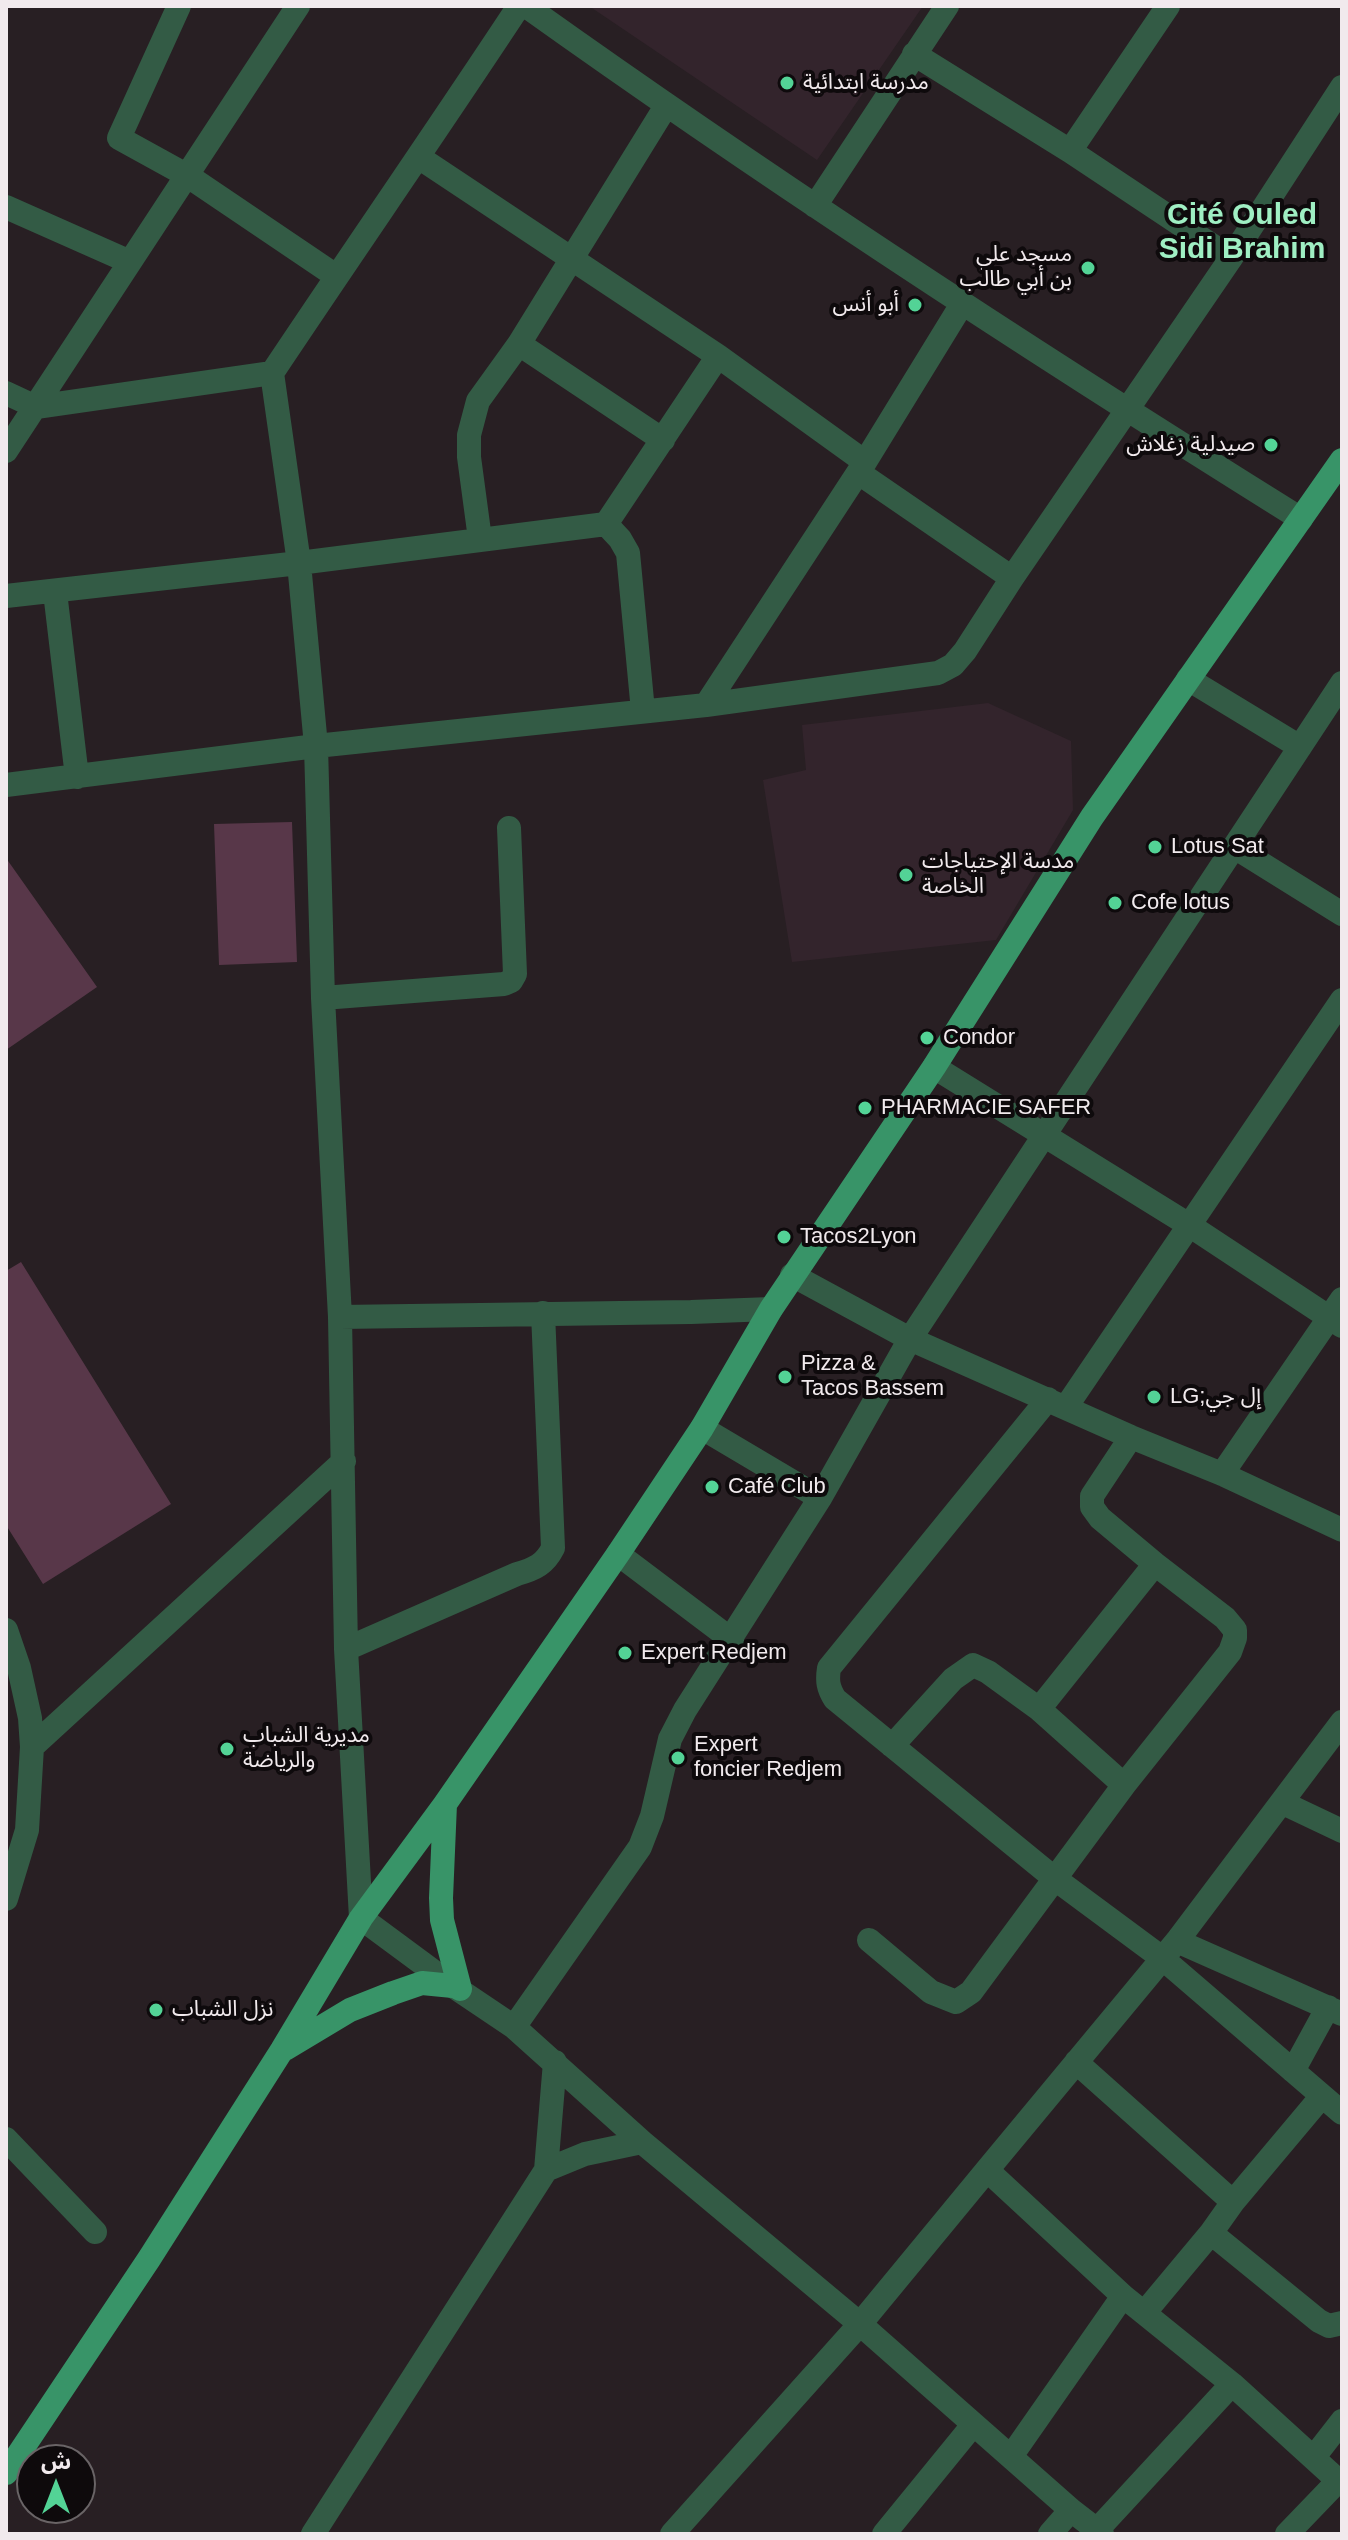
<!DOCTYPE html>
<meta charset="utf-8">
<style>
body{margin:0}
#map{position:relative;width:1348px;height:2540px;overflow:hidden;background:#281f23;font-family:Helvetica,"Noto Sans Arabic",sans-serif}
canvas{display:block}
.frame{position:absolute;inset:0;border:8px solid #f1eaed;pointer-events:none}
.north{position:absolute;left:16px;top:2444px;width:80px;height:80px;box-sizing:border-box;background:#0e0a0c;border:2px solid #696466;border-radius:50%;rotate:0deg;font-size:22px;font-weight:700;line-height:32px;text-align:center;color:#f1eaed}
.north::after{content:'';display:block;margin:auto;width:28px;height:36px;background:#53d396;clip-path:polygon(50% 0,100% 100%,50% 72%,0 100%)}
</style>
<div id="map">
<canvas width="1348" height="2540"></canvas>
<div class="frame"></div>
<div class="north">ش</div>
</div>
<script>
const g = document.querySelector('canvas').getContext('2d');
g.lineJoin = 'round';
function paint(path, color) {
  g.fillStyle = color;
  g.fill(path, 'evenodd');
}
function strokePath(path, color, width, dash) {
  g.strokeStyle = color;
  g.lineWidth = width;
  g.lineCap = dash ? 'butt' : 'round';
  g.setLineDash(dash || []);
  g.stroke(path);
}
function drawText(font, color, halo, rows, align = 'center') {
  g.font = font + ' Helvetica,"Noto Sans Arabic",sans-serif';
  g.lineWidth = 8;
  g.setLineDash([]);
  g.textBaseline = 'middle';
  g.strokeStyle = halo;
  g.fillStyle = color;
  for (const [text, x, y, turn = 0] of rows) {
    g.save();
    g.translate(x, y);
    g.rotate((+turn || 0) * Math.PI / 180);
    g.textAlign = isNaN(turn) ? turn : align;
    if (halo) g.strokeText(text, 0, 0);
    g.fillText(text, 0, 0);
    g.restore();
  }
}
const built = new Path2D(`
 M589 6H923L817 160Z
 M988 703 1071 741 1073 810 996 940 792 962 763 780 806 770 802 725Z`);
const green = new Path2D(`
 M292 822 297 962 219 965 214 824Z
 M6 858 97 987 6 1050Z
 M21 1262 171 1504 43 1584 6 1525V1271Z`);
const minor = new Path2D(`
 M179 6 119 138 188 176 336 276
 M519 6C438 129 354 250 272 373L299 563 316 746 323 998 340 1317 346 1649 361 1918 453 1986 514 2027 642 2142 860 2324 1071 2510 1102 2534
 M526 6C778 186 1038 355 1301 519
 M914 54 1070 151 1231 258
 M1070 151 1168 6
 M420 158 718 356 865 462
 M815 206 947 6
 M6 207 130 262
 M519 344 663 440
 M6 393 36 407 272 373
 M6 451 298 6
 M859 473 1012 578
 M606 524 620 539 628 553 643 711
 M480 539 469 457V435L478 401 519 344 666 106
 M55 592 77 777
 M6 596 299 563 606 524 718 356
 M1188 679 1300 747
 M706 705 865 462 962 304
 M6 785 316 746 706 705 938 673 953 665 965 651 1012 578 1231 258 1342 87
 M1236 848 1342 914
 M323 998 504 984 511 981 515 974 509 828
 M934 1067 1189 1225 1342 1326
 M792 1275 910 1339 1131 1437 1222 1474 1342 1530
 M340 1317 691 1312 771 1309
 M1048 1399 829 1668C827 1681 828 1688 835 1699L1054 1878 1162 1958 1342 2113
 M1066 1407 1342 1000
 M702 1428 820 1498
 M1222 1474 1342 1299
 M618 1554 732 1640
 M6 1630 19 1668 30 1718 32 1747 27 1830 6 1899
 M346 1649 517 1574C535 1569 545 1564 553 1548L543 1313
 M1039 1709 1155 1564
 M892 1746 953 1679 973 1665 988 1672 1039 1709 1124 1785
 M32 1747 344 1461
 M1283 1803 1342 1831
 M869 1940 931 1992 956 2002 971 1992 1124 1785 1230 1652 1235 1638V1630L1225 1618 1155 1564 1100 1518 1092 1507V1496L1131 1437
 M1177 1941 1342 2014
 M514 2027 640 1847 652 1816 670 1739 685 1710 820 1498 910 1339 1342 683
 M1076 2062 1233 2202 1211 2233 1319 2321 1329 2326 1342 2323
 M1293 2071 1328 2007
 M6 2139 95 2232
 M546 2170 585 2154 642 2142
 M987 2170 1123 2296 1232 2384 1342 2484
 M1233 2202 1322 2096
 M1145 2312 1211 2233
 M1012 2455 1123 2296
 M1314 2457 1342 2421
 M1097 2530 1232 2384
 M313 2534 546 2170 555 2062
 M672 2534 860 2324 987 2170 1177 1941 1342 1722
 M884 2534 973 2425
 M1050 2534 1071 2510
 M1287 2534 1338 2481`);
const major = new Path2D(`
 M445 1804 441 1898 442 1920 460 1989
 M285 2049 350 2010 393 1993 422 1983 453 1986
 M6 2473 149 2259 282 2050 361 1918 445 1804 618 1554 702 1428 771 1309 934 1067 1092 817 1342 460`);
const markers = [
 [787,83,8,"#53d396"],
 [1088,268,8,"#53d396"],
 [915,305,8,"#53d396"],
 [1271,445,8,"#53d396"],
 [1155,847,8,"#53d396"],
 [906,875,8,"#53d396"],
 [1115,903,8,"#53d396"],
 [927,1038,8,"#53d396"],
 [865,1108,8,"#53d396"],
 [784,1237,8,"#53d396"],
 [785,1377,8,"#53d396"],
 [1154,1397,8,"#53d396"],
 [712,1487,8,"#53d396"],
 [625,1653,8,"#53d396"],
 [227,1749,8,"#53d396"],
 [678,1758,8,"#53d396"],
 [156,2010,8,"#53d396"]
];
const poiNames = [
 ["مدرسة ابتدائية",803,83],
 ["مسجد علي",1072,255,"right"],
 ["بن أبي طالب",1072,280,"right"],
 ["أبو أنس",899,305,"right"],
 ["صيدلية زغلاش",1255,445,"right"],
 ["Lotus Sat",1171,847],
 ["مدسة الإحتياجات",922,862],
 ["الخاصة",922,887],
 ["Cofe lotus",1131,903],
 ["Condor",943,1038],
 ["PHARMACIE SAFER",881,1108],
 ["Tacos2Lyon",800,1237],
 ["Pizza &",801,1364],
 ["Tacos Bassem",801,1389],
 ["LG;إل جي",1170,1397],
 ["Café Club",728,1487],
 ["Expert Redjem",641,1653],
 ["مديرية الشباب",243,1736],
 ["والرياضة",243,1761],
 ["Expert",694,1745],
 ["foncier Redjem",694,1770],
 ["نزل الشباب",172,2010]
];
const districtNames = [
 ["Cité Ouled",1242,216],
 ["Sidi Brahim",1242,250]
];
paint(built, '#33242c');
paint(green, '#583749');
strokePath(minor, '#335b45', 24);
strokePath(major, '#389468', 24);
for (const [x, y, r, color] of markers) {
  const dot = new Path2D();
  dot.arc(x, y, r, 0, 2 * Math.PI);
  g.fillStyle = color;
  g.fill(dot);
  strokePath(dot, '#0e0a0c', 3);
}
drawText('22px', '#f1eaed', '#0e0a0c', poiNames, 'left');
drawText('bold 30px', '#9fefc3', '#0e0a0c', districtNames);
</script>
